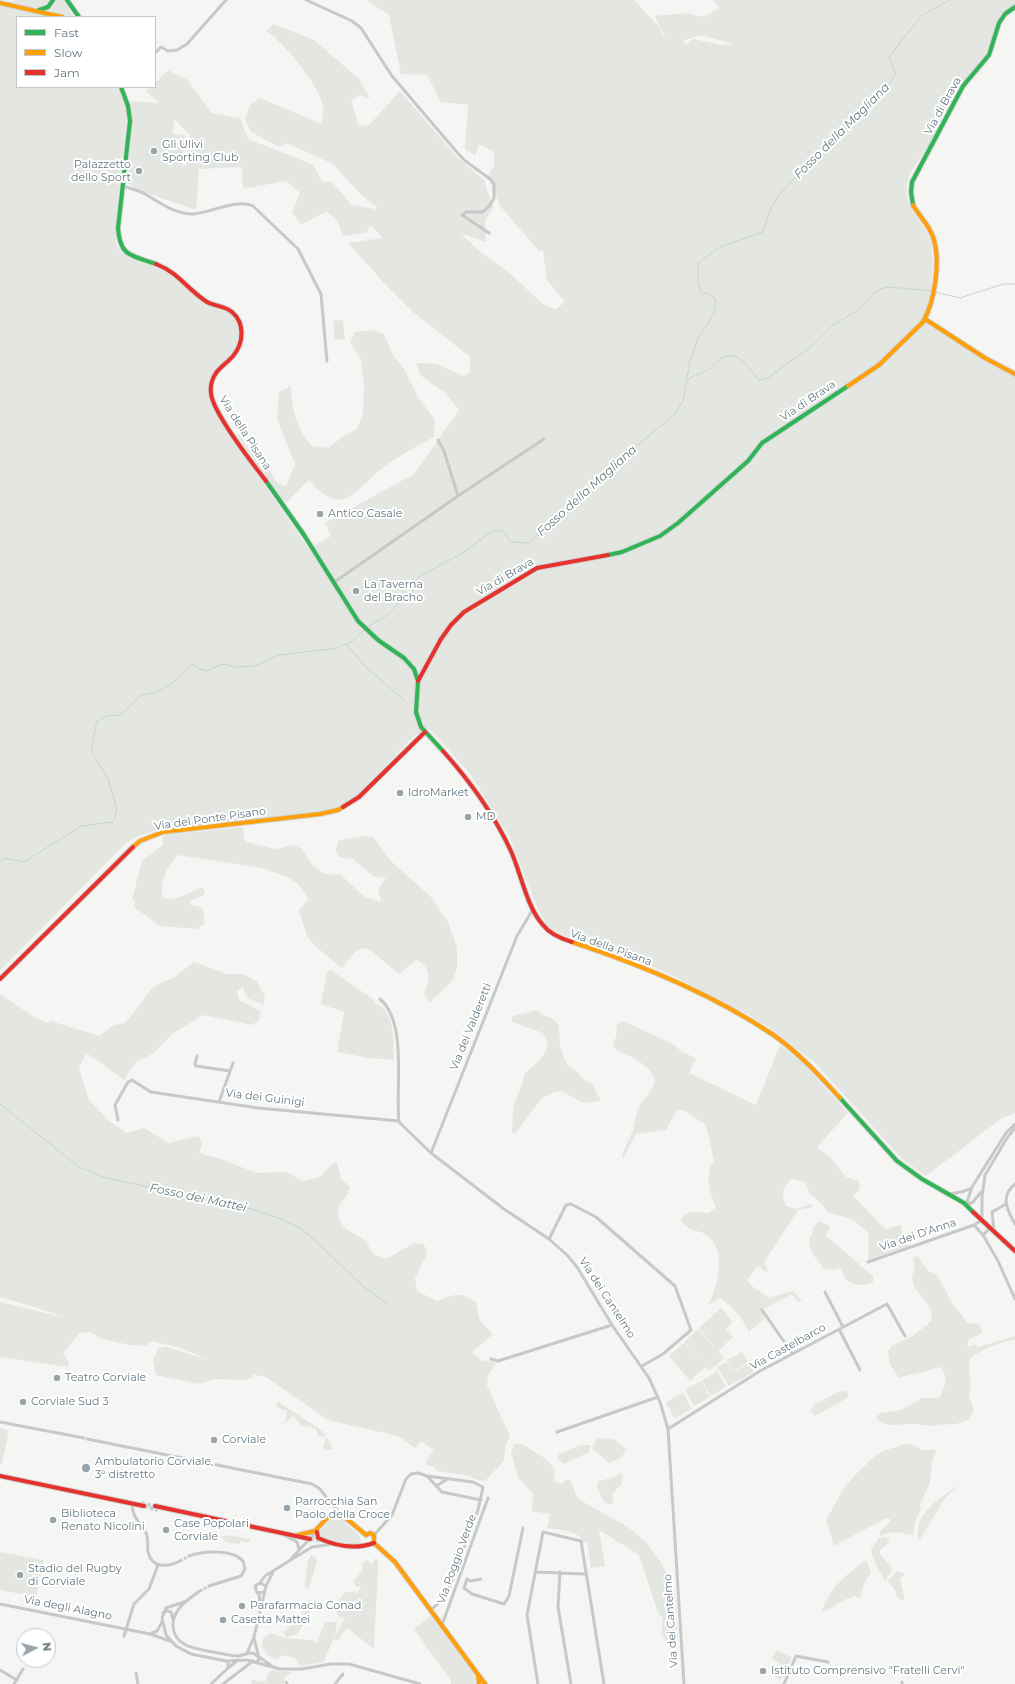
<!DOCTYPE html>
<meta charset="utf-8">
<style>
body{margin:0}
#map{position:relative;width:1015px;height:1684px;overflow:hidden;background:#f5f5f3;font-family:Montserrat,sans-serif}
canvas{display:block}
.legend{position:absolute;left:16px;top:16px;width:140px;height:72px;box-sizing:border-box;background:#fff;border:1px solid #c1c9cd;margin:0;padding:5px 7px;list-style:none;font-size:12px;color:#657983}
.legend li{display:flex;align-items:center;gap:8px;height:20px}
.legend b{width:20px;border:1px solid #c1c9cd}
.north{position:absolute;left:16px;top:1628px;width:40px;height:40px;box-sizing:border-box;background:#fff;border:1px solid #c1c9cd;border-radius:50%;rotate:84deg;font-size:11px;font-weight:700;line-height:16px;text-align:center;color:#657983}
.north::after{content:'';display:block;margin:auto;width:14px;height:18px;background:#97a4aa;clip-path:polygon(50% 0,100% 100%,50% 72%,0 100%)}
</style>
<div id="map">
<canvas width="1015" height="1684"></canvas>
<ul class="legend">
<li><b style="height:5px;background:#30b455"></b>Fast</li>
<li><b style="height:5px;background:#ff9f0a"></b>Slow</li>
<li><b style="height:5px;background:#e5322d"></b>Jam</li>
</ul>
<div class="north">N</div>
</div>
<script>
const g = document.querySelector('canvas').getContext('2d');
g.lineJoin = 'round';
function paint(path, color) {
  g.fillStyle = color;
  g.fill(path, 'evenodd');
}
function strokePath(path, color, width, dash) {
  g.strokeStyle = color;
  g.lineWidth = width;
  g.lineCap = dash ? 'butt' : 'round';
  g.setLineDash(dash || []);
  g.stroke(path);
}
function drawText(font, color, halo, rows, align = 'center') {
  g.font = font + ' Montserrat,sans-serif';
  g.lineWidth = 4;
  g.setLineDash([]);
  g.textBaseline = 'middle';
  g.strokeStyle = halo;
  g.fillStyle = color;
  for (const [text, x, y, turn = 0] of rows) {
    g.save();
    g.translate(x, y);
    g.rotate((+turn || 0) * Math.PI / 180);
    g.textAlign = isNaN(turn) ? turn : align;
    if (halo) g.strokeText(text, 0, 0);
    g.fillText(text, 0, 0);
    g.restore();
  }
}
const green = new Path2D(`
 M16 0H50C41 14 20 5 6 2Z
 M56 0H63L74 17H67L46 10 52 6Z
 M366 0H634L660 28 664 39 665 37 655 16 686 13 705 17 719 7 713 0H1015V5L997 20 985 57 959 87 937 133 910 173C899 207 917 211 929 237 935 249 932 290 929 303 927 309 924 315 921 320L998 368 1015 376V1113L1002 1118 926 1176 903 1160 815 1063 774 1031 747 1014 665 972 602 946 562 935 548 926 539 912 510 838 471 775 430 729 415 735 357 796 337 809 323 812 157 830 136 837 124 845 0 971V5L55 17H17V87H117L122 96 127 115 115 226 116 244 122 252 130 258 169 272 207 304 229 313 236 320 240 330 239 340 233 353 212 375 209 386V398L222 423 309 549 331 536 325 523 414 474 459 410 445 393 420 375 416 363 437 364 463 376 470 373V357L413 312 384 283 348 243 383 238 370 225 367 232 343 236 337 220 327 211 301 225 292 212 300 193 286 181 243 189 242 167 199 169 196 210 141 191 123 180 129 101 159 103 146 91 150 87H155V83L168 70 188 80 211 113 240 118 248 139 314 165 322 182 331 181 352 205 374 209V212L377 205H374L360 194 333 164 286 143 279 147 251 132 245 119 250 105 260 98 322 124C322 118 324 110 323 105 319 86 283 41 266 31L274 24 314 40 359 79 370 98 359 95 351 101 359 126 369 125 400 91 457 157 484 180 493 207 485 221 486 242 460 233 483 254 506 270 544 305 556 309 565 302 547 280 543 251 538 250 500 206 488 176 494 166V152L479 144 475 156 465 149 468 105 441 102 427 75 401 74 389 15ZM701 35 734 44 722 45 693 39 687 45 682 41ZM174 119 190 135 186 166H182L185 135 173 134Z
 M343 320 345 339 335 340 333 321Z
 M373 330 384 334 394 357 403 367 418 397 435 420 434 437C417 446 399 456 384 467 374 474 354 496 345 499 331 503 317 490 309 480L287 502 283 501 236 434 240 435 256 459 267 458 268 468 278 484 286 486 295 464 277 419 279 392 291 386C292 411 296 427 312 446L328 448 345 435 357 429 363 414 364 385 361 360 350 343 355 332Z
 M243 827 244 838 247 842 276 849 294 845 302 849 312 865 325 874 341 875 365 897 381 902 378 889 386 878 373 876 353 859 339 857 335 851 339 840 365 836 373 837 391 861 432 898 448 922 457 947V967L453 980 429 1003 424 993C430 979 432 967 416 960L399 974 369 949C357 945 349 960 342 968L315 946 307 936 299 910 309 899 298 884 287 877 262 868 178 855C168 865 158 884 163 898 176 902 190 892 202 887L205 890 204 895 190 901 191 905 201 907 204 912V924L197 929 160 926 135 908 134 900H132L142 861 163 845 162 837 164 835Z
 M194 962 227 974H244L257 982 265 996 263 1005 247 998 243 987 237 991 239 1000 261 1011 259 1020 252 1025 203 1015 172 1034 154 1053 136 1062 124 1080 85 1052V1056L79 1068 89 1100 108 1120 126 1133 144 1128 169 1143 199 1136 202 1145 199 1153 224 1160 256 1173 287 1172 302 1181 320 1177 333 1163 337 1162 341 1179 350 1187C349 1197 338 1202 338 1212 338 1230 356 1232 365 1241 369 1245 371 1251 374 1255L381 1257 382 1259 390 1257 414 1243 424 1244 427 1254 415 1278 417 1291 437 1301C455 1295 459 1290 476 1303L480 1321 493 1334 472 1352 481 1360 494 1362 496 1364 488 1375 487 1386 510 1436 506 1445 504 1461 485 1481 474 1479 470 1476 437 1471 434 1467 426 1465V1461L434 1450 421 1441 415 1448 398 1436 328 1420 266 1377 251 1374 253 1377 247 1380 214 1379 198 1384 156 1375 153 1360 158 1348 167 1347 208 1360 181 1348 152 1341 145 1346 130 1345 102 1339 90 1332 80 1333 63 1353 69 1363 68 1367 0 1357V1302L67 1318 31 1306 0 1297V994L31 1015 47 1023 51 1021 99 1036 114 1025 123 1024 130 1018 151 989 160 983 172 979Z
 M331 970 374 1000 376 1004C396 1011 393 1042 394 1060L369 1058 337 1052 344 1012 321 1004 327 972Z
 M537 1010 541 1014 555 1020 559 1026 560 1046 567 1065 578 1072 581 1078 592 1084 601 1101 584 1103 561 1091 554 1092 542 1098 515 1134 511 1130C514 1122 512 1113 514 1105 517 1094 523 1086 524 1074 534 1065 544 1059 548 1045L543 1033 512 1022V1016Z
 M623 1021 673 1044 682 1052 696 1058 689 1073 756 1105 780 1045 801 1061 848 1113 817 1147 832 1159 846 1177 859 1181 860 1189 853 1196C865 1207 874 1219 886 1229L900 1225 908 1246 868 1260 869 1234C855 1219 848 1217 828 1213L822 1204 810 1194 805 1182 792 1179C783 1187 780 1194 786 1206L795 1209 811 1204 813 1205 810 1208 798 1210C786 1227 776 1245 764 1262L768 1271 766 1272 758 1266 747 1280 753 1287 769 1298 793 1291 802 1301 798 1302 792 1294 761 1310 765 1318 749 1332C742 1317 733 1307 720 1298L708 1305C718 1285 729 1246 703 1233 693 1229 687 1231 681 1220 689 1208 697 1213 709 1213L716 1207C710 1193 704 1174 714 1161L706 1125 683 1110H677L666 1130 636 1134 623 1159 622 1155 633 1130 638 1108 653 1087 655 1081C651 1064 629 1056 615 1049L613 1043 616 1037 617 1025Z
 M819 1221 829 1225 830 1229 825 1235 873 1276V1283C857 1287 846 1286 841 1268L835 1270 824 1269C815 1256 803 1247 813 1232V1228Z
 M918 1256 928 1271 937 1275 953 1304 968 1323 979 1324 983 1333 969 1339 967 1347 975 1345 978 1347 1015 1336V1340C1004 1340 977 1351 970 1359L969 1369 971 1384 969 1395 974 1411 968 1420 953 1425 946 1424 933 1426 913 1424 888 1425 877 1420V1416L881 1413 901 1410 922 1398H939C945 1389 948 1378 942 1368L937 1367C929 1372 910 1374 899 1378L890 1364 888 1351 892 1346 911 1337 932 1321 930 1308 915 1288 911 1276 915 1271 913 1257Z
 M721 1308 733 1322 726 1329 733 1337 718 1351 724 1358 709 1371 705 1367 690 1381 669 1356 684 1343 702 1364 684 1342 698 1329 717 1350 699 1328Z
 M742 1352 748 1362 733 1371 727 1360Z
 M727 1362 733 1372 749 1363 754 1372 729 1386 717 1367Z
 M717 1371 726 1387 711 1396 702 1381Z
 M701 1381 710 1397 694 1406 685 1390Z
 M840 1391 849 1392 847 1398 815 1416 810 1411 815 1404Z
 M683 1393 692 1409 674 1418 666 1402Z
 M277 1401 318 1428 324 1433 333 1449 328 1450 323 1448 326 1437 318 1436 315 1428 302 1426 293 1416 285 1424 287 1411 277 1408Z
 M0 1428 9 1430 2 1464H0Z
 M597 1438 614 1439 626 1450 621 1458 609 1463 592 1448Z
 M515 1444H523C531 1451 553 1460 555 1471 555 1474 554 1478 554 1481L561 1484 566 1479 571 1481 576 1495 580 1500 628 1527 645 1541 660 1561 675 1590 678 1639 675 1641 666 1640 661 1635 663 1619 658 1613 639 1555 599 1530 605 1566 591 1568 587 1542 584 1543C580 1530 559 1530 547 1528L550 1514 531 1511 534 1494 518 1478 511 1452Z
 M912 1444 922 1450H937L932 1461 930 1483 920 1504 921 1510 915 1521 913 1535C901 1534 892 1529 881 1536L879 1535 880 1531 891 1521 890 1519 886 1518 834 1546 826 1520 844 1488 855 1475 875 1456 883 1451 902 1445Z
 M580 1445H590L589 1452 564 1464 557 1458 559 1454Z
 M619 1473 623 1475 622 1484 612 1494 614 1502 610 1505 604 1502 597 1487 599 1481 615 1477Z
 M960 1483 945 1498 919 1541C911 1513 942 1498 960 1483Z
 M332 1517H339L360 1536 361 1544 359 1545 320 1538 319 1533Z
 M226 1535 251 1539 248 1543 241 1541 238 1544 226 1542 221 1537Z
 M885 1537 889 1540V1543L880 1550V1554L893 1569 885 1581C880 1571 872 1561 871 1549L879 1538Z
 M0 1552 44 1560 36 1597 0 1590Z
 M311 1555 316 1558 317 1562 308 1590 305 1585 308 1560Z
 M375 1558 378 1560V1567L374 1649 347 1628 337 1641 333 1639 324 1662 300 1666 295 1658 281 1655 278 1660 267 1655 261 1645 265 1637 270 1633 285 1638 312 1640 317 1643 325 1622H337L335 1637 345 1618 339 1617 334 1606 345 1592 355 1591 357 1593 361 1586 356 1587 353 1581 362 1571V1563L367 1560 372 1565Z
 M866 1560 871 1572 864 1584 860 1598 855 1596 844 1600 822 1613C828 1588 846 1575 866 1560Z
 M897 1571 905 1574 900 1579 905 1600 903 1601 895 1596 896 1592 888 1581Z
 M308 1600 313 1602 308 1618 297 1634 287 1637 283 1633 301 1617 305 1604Z
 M431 1616 474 1674 475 1684H451V1681L414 1629Z
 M776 1650 792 1657 781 1680 773 1676 779 1663 772 1659Z
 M272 1670 292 1672 284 1679V1684H251L252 1680 265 1682 268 1673Z`);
const stream = new Path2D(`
 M935 292 960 298 1003 284H1015
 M686 382C692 374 700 375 708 370 713 367 716 361 722 358 738 349 751 369 758 380L766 379 812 346 833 325 857 311 874 293 880 289 889 287 932 291
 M367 627 386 616 402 600 411 595 418 577 461 554 492 531H503L511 542 526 543 531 542 539 532 610 468 675 414 683 401 690 361 698 338 714 314 716 299 708 293 702 294 698 284V263L720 247 763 232 771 208 780 194 857 113 884 91 896 74 889 57 921 16 950 0
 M346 644 366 667 405 701
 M0 862 4 858 24 862 81 826 113 822 117 810 108 778 91 751 97 721 107 716 121 715 141 695C169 692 172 682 192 664L199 669 207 671 222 664 237 667 255 666 279 655 338 648 354 640 365 629
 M0 1104 79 1167 106 1178 245 1207 276 1217 296 1226 308 1234 363 1286 389 1305`);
const streetTunnel = new Path2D(`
 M180 1561 189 1556
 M200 1591 209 1586`);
const secondaryTunnel = new Path2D(`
 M141 1503 155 1506
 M144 1506 158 1510
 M310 1539 324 1541`);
const street = new Path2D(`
 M306 0 352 21 361 28 392 76 455 150 464 160 490 179 494 184V198L490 205 483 212H466L462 215 489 233
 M155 53 161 47 168 51 177 50 187 44 226 0
 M122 186C130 188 138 190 145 194 161 203 174 214 193 214 209 213 239 198 253 206L298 249 321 294 327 361
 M438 440 444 451 458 496
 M333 583 458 496 544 439
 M380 999C408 1023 395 1088 399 1122L431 1153 504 1209 549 1239 567 1255 577 1267 612 1325 649 1378 660 1402 668 1429 684 1684
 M197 1056 195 1064 196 1066 230 1071
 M219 1102 233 1063
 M118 1120 115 1105 128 1082 132 1080 151 1092 258 1108 399 1121
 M431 1153 517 936 533 909
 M1015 1184C1000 1196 1007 1210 1015 1224
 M981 1192 973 1202 966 1205 972 1187 1006 1133 1015 1124
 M949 1194 961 1192 970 1189
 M990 1228 983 1235 998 1261 1015 1299
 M994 1231 992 1212 1006 1204
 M983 1235 974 1225 982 1220V1197L985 1175 1007 1138 1015 1128
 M549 1239 566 1205 571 1204 596 1217 675 1286 691 1330 663 1354 642 1366
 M868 1262 974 1225
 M825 1292 843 1327
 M762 1310 792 1353
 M839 1329 860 1370
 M491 1359 498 1361 612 1325
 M0 1422 84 1438
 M668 1429 760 1371 887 1304 905 1336
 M557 1432 658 1397
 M87 1439 312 1484 319 1488 340 1514
 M427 1476 442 1492 481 1500
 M436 1486 446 1480
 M133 1503C130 1515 141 1523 146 1533 149 1539 147 1546 148 1552 152 1569 168 1567 180 1561
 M282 1534 297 1542 299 1549
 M374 1535 392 1515 406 1479 411 1474 418 1473 427 1476 473 1482 483 1487 478 1510 446 1596 431 1610
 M189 1556C203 1551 233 1549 243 1561L245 1569 241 1576 209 1586
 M289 1561 312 1547 333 1544
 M535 1572 586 1574
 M560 1572 558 1607 571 1684
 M481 1579 471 1581 467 1579 464 1588 472 1594 504 1604 509 1596 523 1528
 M260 1583 265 1576 289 1561 317 1531
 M200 1591C188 1599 172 1610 173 1626 174 1647 197 1649 213 1652 221 1653 230 1656 238 1656 243 1656 247 1652 253 1653L272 1666
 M264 1592 257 1593 255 1586 260 1583 266 1586
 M259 1593 260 1605
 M187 1601 166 1608 162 1618 166 1635 176 1646 191 1654 226 1661 247 1660 280 1669H302L331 1664H349L420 1684
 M0 1604 150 1634 170 1641
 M163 1613 167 1611 171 1612 173 1619
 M442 1625 488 1498
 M150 1634 157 1631 162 1622
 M124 1636 134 1604 149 1589 158 1565
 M254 1638 259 1658 258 1661 255 1662
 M247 1653 254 1637 266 1586 273 1572
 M228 1661V1668L238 1660
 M0 1670 17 1680
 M136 1673 138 1684
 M286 1682 287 1684
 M14 1684 23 1669
 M211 1684 228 1668
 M223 1684 253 1661
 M335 1684 343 1674
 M538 1684 527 1615 543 1532 581 1541 604 1684
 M784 1684 796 1656 828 1662
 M902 1684V1682`);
const fast = new Path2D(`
 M67 0 79 17
 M39 10 48 7 53 0
 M121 87 128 106 130 121 118 228C120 257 131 255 156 264
 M913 205 911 192 912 182 963 86 989 55 999 23 1005 14 1015 7
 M266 481 304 535 358 621 378 640 404 658 414 669 418 681 416 712 421 727 443 751
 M608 555 622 552 660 536 678 523 748 461 762 443 848 386
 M840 1098 897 1161 922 1179 964 1203 973 1212`);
const slow = new Path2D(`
 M0 3 62 17
 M925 319 985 358 1015 374
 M848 386 879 365 923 322C935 301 941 260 933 237 929 225 919 216 913 205
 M133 847 140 841 163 832 320 814 338 810 343 807
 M572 942C639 964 712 994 772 1034 798 1052 819 1075 840 1098
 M298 1535 315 1531 330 1515 337 1514 347 1519 366 1535
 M366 1535 370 1533 374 1535V1543
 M374 1543 395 1562 485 1684
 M478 1675 479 1684`);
const jam = new Path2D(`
 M156 264C179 273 187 289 207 302 214 306 225 306 232 312 245 323 244 343 233 356 228 362 221 366 216 373 212 379 210 386 211 393 212 412 253 464 266 481
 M418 681 441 639 451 625 464 612 537 568 608 555
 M443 751C469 780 493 813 510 849 521 872 526 906 543 925 550 934 562 939 572 942
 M343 807 359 797 425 732
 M0 979 133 847
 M973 1212 1015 1251
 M0 1476 144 1506
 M155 1506 310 1539
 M317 1532 318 1538C336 1546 355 1550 374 1543`);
const markers = [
 [154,151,4,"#97a4aa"],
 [139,171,4,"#97a4aa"],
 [320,514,4,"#97a4aa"],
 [356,591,4,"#97a4aa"],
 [400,793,4,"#97a4aa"],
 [468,817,4,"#97a4aa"],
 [57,1378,4,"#97a4aa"],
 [23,1402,4,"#97a4aa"],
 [214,1440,4,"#97a4aa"],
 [86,1468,5,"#97a4aa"],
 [287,1508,4,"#97a4aa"],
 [53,1520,4,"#97a4aa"],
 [166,1530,4,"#97a4aa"],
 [20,1575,4,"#97a4aa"],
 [242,1606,4,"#97a4aa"],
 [223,1620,4,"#97a4aa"],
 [763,1671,4,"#97a4aa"]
];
const streetNames = [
 ["Via di Brava",943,106,-61],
 ["Via di Brava",808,401,-34],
 ["Via della Pisana",245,433,57],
 ["Via di Brava",505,577,-30],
 ["Via del Ponte Pisano",210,819,-8],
 ["Via della Pisana",611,948,20],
 ["Via dei Valderetti",471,1027,-68],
 ["Via dei Guinigi",265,1098,7],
 ["Via dei D’Anna",918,1235,-19],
 ["Via dei Cantelmo",607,1298,57],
 ["Via Castelbarco",788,1347,-29],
 ["Via Poggio Verde",457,1559,-70],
 ["Via degli Alagno",68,1608,11],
 ["Via dei Cantelmo",671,1621,-94]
];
const poiNames = [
 ["Gli Ulivi",162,145],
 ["Sporting Club",162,158],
 ["Palazzetto",131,165,"right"],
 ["dello Sport",131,178,"right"],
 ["Antico Casale",328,514],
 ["La Taverna",364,585],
 ["del Bracho",364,598],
 ["IdroMarket",408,793],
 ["MD",476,817],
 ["Teatro Corviale",65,1378],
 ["Corviale Sud 3",31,1402],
 ["Corviale",222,1440],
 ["Ambulatorio Corviale,",95,1462],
 ["3° distretto",95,1475],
 ["Parrocchia San",295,1502],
 ["Paolo della Croce",295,1515],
 ["Biblioteca",61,1514],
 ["Renato Nicolini",61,1527],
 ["Case Popolari",174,1524],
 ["Corviale",174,1537],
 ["Stadio del Rugby",28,1569],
 ["di Corviale",28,1582],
 ["Parafarmacia Conad",250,1606],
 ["Casetta Mattei",231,1620],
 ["Istituto Comprensivo \"Fratelli Cervi\"",771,1671]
];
const waterNames = [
 ["Fosso della Magliana",842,131,-45],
 ["Fosso della Magliana",587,491,-42],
 ["Fosso dei Mattei",198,1198,12]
];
paint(green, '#e4e7e1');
strokePath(stream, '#c9d3d4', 1);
strokePath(streetTunnel, '#cad0d1', 3, [3, 1.5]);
strokePath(secondaryTunnel, '#cad0d1', 4, [4, 2]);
strokePath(fast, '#d1d3d3', 6);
strokePath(slow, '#d1d3d3', 6);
strokePath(jam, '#d1d3d3', 6);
strokePath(street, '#c7c9c9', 3);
strokePath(fast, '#30b455', 4);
strokePath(slow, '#ff9f0a', 4);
strokePath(jam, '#e5322d', 4);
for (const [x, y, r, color] of markers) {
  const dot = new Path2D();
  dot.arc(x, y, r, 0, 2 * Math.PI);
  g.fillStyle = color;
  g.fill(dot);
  strokePath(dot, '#fff', 1.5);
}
drawText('11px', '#657983', '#fff', streetNames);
drawText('11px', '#657983', '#fff', poiNames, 'left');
drawText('italic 12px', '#617b80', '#fff', waterNames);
</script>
